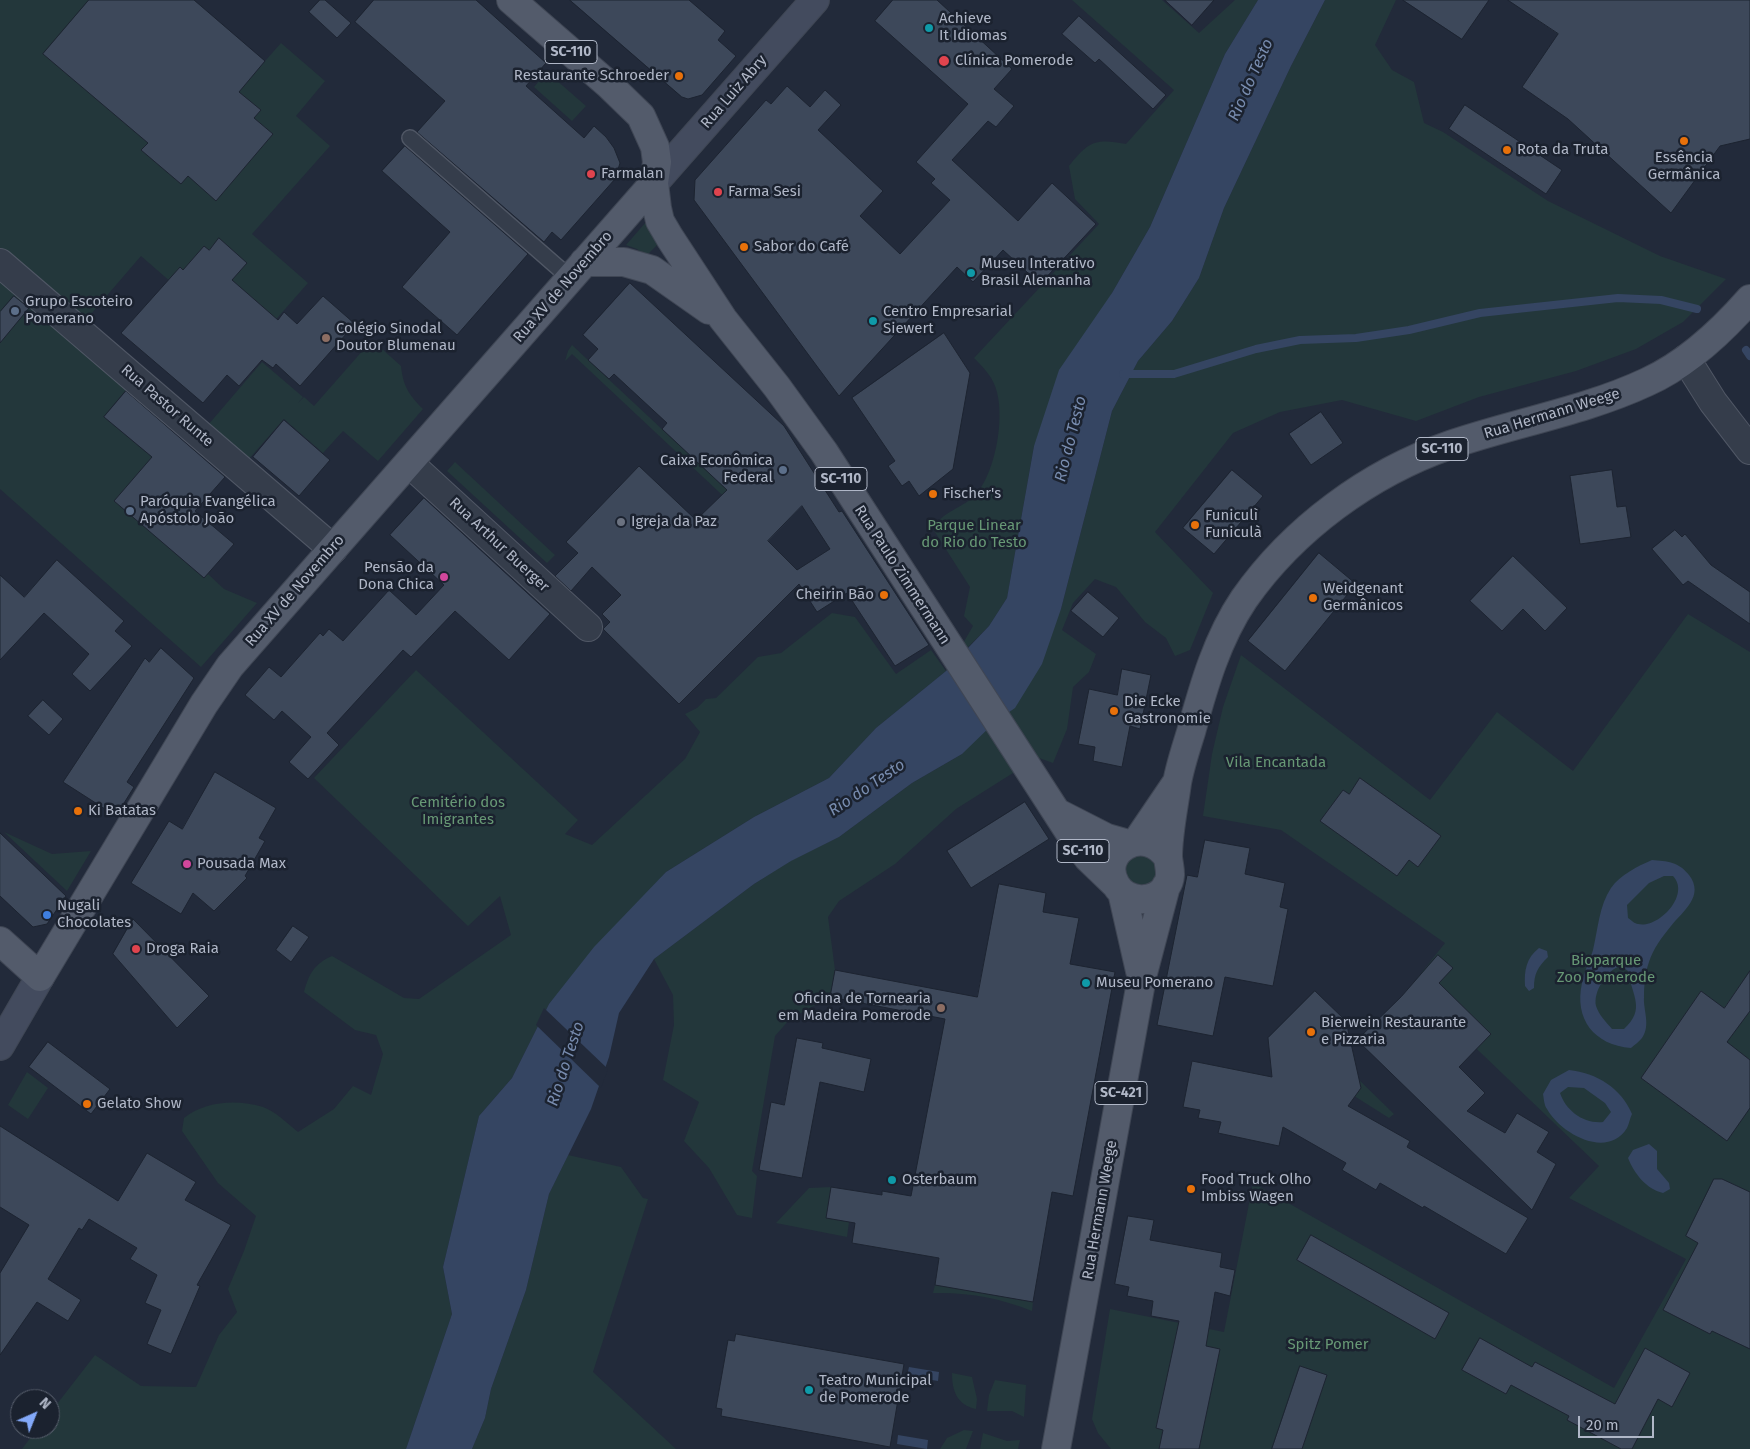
<!DOCTYPE html>
<meta charset="utf-8">
<style>
body{margin:0}
#map{position:relative;width:1750px;height:1449px;overflow:hidden;background:#222a3a;font-family:"Fira Sans",sans-serif}
canvas{display:block}
.north{position:absolute;left:10px;top:1389px;width:50px;height:50px;box-sizing:border-box;background:#1b222f;border:1px solid #575e6c;border-radius:50%;rotate:44deg;font-size:14px;font-weight:700;line-height:20px;text-align:center;color:#b0b7c7}
.north::after{content:'';display:block;margin:auto;width:18px;height:22px;background:#83a9f9;clip-path:polygon(50% 0,100% 100%,50% 72%,0 100%)}
.scale{position:absolute;left:1578px;top:1416px;width:76px;height:22px;box-sizing:border-box;border:2px solid #b0b7c7;border-top:0;padding-left:6px;font-size:15px;line-height:18px;white-space:nowrap;color:#b0b7c7;-webkit-text-stroke:4px #1b222f;paint-order:stroke}
</style>
<div id="map">
<canvas width="1750" height="1449"></canvas>
<div class="north">N</div>
<div class="scale">20 m</div>
</div>
<script>
const g = document.querySelector('canvas').getContext('2d');
g.lineJoin = 'round';
function paint(path, color) {
  g.fillStyle = color;
  g.fill(path, 'evenodd');
}
function strokePath(path, color, width, dash) {
  g.strokeStyle = color;
  g.lineWidth = width;
  g.lineCap = dash ? 'butt' : 'round';
  g.setLineDash(dash || []);
  g.stroke(path);
}
function drawText(font, color, halo, rows, align = 'center') {
  g.font = font + ' "Fira Sans",sans-serif';
  g.lineWidth = 5;
  g.setLineDash([]);
  g.textBaseline = 'middle';
  g.strokeStyle = halo;
  g.fillStyle = color;
  for (const [text, x, y, turn = 0] of rows) {
    g.save();
    g.translate(x, y);
    g.rotate((+turn || 0) * Math.PI / 180);
    g.textAlign = isNaN(turn) ? turn : align;
    if (halo) g.strokeText(text, 0, 0);
    g.fillText(text, 0, 0);
    g.restore();
  }
}
const green = new Path2D(`
 M0 0H162L251 77 281 43 325 81 296 116 330 146 252 234 308 283 249 350 141 256 85 321 0 248Z
 M1072 0H1162L1199 33 1235 0H1258L1225 54 1150 227 1112 293 1034 446 1007 598 989 626 951 664 973 626 964 616 970 587 933 529C941 511 965 508 977 493 996 470 1006 414 995 386 991 375 982 366 974 358L1099 224 1075 199 1069 166C1088 142 1095 138 1126 144L1174 90Z
 M1325 0H1396L1375 45 1392 70 1414 82 1424 123 1443 132 1548 201 1660 256 1726 279 1683 322 1636 349 1576 371 1479 397 1416 421 1342 400 1280 412 1233 433 1155 532 1213 593 1190 650 1175 656 1166 638 1145 622 1116 587 1095 579 1073 603 1062 630 1096 654 1089 672 1073 687 1067 729 1053 763 1039 758 1022 764 1013 773 956 809 895 864 839 901 828 917 835 970 830 997 790 1019 775 1036 752 1171 757 1176 752 1218 737 1215 709 1168 684 1141 699 1102 663 1080 674 1025 673 995 654 959 754 884 790 861 839 837 912 783 962 754 1061 609 1112 411 1138 361 1172 321 1199 278 1224 208 1291 66Z
 M547 72 586 106 572 121 534 87Z
 M646 222 658 244 646 256 637 249 626 245Z
 M0 278 21 296 20 299 25 304 28 302 127 389 104 417 152 457 115 501 204 578 208 574 224 589 257 603 201 667 0 489Z
 M372 340 401 366C403 386 409 395 423 409L378 461 343 431 323 453 284 419 248 460 208 425 262 362 303 397 298 403 304 397 314 406Z
 M572 345 757 518 752 523 572 354 565 361 568 351Z
 M455 462 555 555 547 563 447 471Z
 M832 613 855 617 896 674 931 650 946 671 876 728 829 778 754 817 666 872 549 1004 512 1078 479 1116 443 1267 452 1314 406 1449H22L37 1429H50V1413L95 1355 141 1386 196 1387 219 1335 237 1312 228 1289 244 1251 256 1216 218 1183 182 1131 184 1118C205 1101 237 1099 263 1107 275 1111 288 1124 298 1132L334 1109 353 1086 371 1095 383 1054 376 1035 355 1030 304 992C309 974 314 964 332 956L404 998 419 999 511 935 500 896 468 926 314 778 416 670 578 820 565 834 592 845 685 759 700 732 685 714 697 708 706 699 716 698 758 657 781 653Z
 M1688 614 1750 652V1449H1111L1098 1433 1092 1419 1110 1309 1224 1332 1253 1183 1614 1388 1686 1259 1569 1198 1599 1166 1411 986 1445 943 1281 830 1203 816 1212 754 1223 707 1241 655 1430 800 1497 712 1573 771Z
 M4 832 52 854 91 851 67 891Z
 M1139 851 1159 862 1154 886 1127 885 1124 861Z
 M27 1072 48 1088 28 1119 8 1105Z
 M1353 1074 1394 1114 1389 1118 1340 1087Z
 M568 1155 621 1167 643 1198 648 1199 593 1372 676 1449H472L485 1418 491 1389 526 1290 549 1194Z
 M831 1187 826 1218 849 1222 847 1237 776 1223 809 1188Z
 M935 1285 1033 1302 1032 1311C1000 1298 968 1292 933 1293Z
 M952 1373 972 1377 977 1399 976 1409C957 1405 952 1391 952 1373Z
 M995 1380 1026 1385 1024 1417 1012 1411H987L989 1395Z
 M964 1430 973 1431 966 1449H940L947 1438Z
 M983 1433 1007 1441 1020 1440 1018 1449H980Z`);
const water = new Path2D(`
 M1258 0H1325L1291 66 1224 208 1199 278 1172 321 1138 361 1112 411 1061 609 1042 664 1015 708 996 721 962 754 912 783 839 837 791 861 754 884 654 959 619 1013 609 1057 591 1109 549 1194 526 1290 491 1389 485 1418 472 1449H406L452 1314 443 1267 479 1116 512 1078 549 1004 594 947 666 872 754 817 829 778 876 728 946 671 989 626 1007 598 1034 446 1059 370 1112 293 1150 227 1225 54Z
 M1652 860C1667 861 1679 862 1689 875 1705 896 1683 911 1671 926 1662 937 1653 949 1649 962 1645 973 1644 986 1644 997 1643 1010 1651 1025 1642 1038 1639 1042 1634 1045 1631 1048 1594 1045 1574 1019 1582 983 1584 971 1590 961 1593 950 1598 929 1599 906 1611 888 1620 875 1638 866 1652 860ZM1664 876H1673C1691 895 1658 929 1638 924 1635 924 1631 920 1628 918L1627 905 1649 883ZM1621 966 1628 971C1632 996 1646 1009 1624 1029H1612C1606 1022 1599 1015 1596 1006 1593 992 1607 969 1621 966Z
 M1539 948 1547 951 1548 957C1538 967 1534 973 1534 988L1529 991 1525 986C1524 971 1526 958 1539 948Z
 M1569 1070C1597 1073 1621 1088 1632 1114 1630 1118 1629 1124 1627 1128 1607 1160 1560 1133 1547 1109 1544 1105 1544 1099 1543 1094L1551 1080ZM1568 1087 1584 1088 1605 1103 1611 1112 1603 1122C1584 1124 1566 1111 1560 1093Z
 M1649 1144 1657 1151V1169L1669 1183 1670 1189 1663 1193C1646 1189 1634 1173 1628 1158L1633 1150Z
 M909 1367 939 1372 938 1381 907 1376Z
 M898 1435 928 1440 927 1449 897 1444Z`);
const pier = new Path2D(`
 M544 1008 608 1069 601 1088 536 1025Z`);
const stream = new Path2D(`
 M1746 350 1750 356
 M1123 374H1174L1256 349 1300 340 1356 338 1409 330 1480 313 1618 298 1661 300 1697 309`);
const building = new Path2D(`
 M89 0H194L265 61 239 92 261 110 254 118 273 134 216 201 188 176 181 184 141 150 148 143 43 54Z
 M320 0H325L351 23 337 38 309 12Z
 M374 0H476L546 63 526 86 584 138 594 126 606 137 614 148 620 163 615 179 561 240 552 232 544 242 417 132 445 101 355 22Z
 M570 0H689L725 31 718 40 736 56 702 95 688 99 682 97Z
 M893 0H937L1012 69 994 89 1014 106 996 127 988 121 952 160 1018 221 1052 183 1096 224 1040 284 1003 250 973 282 957 267 839 396 694 200 695 180 766 100 771 104 787 86 810 107 825 90 841 105 818 130 883 191 860 216 900 254 950 200 931 183 935 179 916 162 968 104 875 21Z
 M1165 0H1214L1192 25Z
 M1403 0H1489L1462 39Z
 M1508 0H1750V139L1720 146 1671 213 1568 119 1522 87 1558 34Z
 M1079 16 1166 95 1153 109 1099 59 1095 63 1062 34Z
 M1465 105 1562 170 1546 194 1449 129Z
 M405 146 528 254 457 335 402 287 450 232 382 171Z
 M219 238 247 263 232 280 278 320 284 312 297 324 323 296 355 324 300 386 276 364 273 368 262 360 239 386 227 375 203 403 121 333 180 267 183 270 204 246 209 250Z
 M630 283 784 426 839 512 842 511 929 645 895 666 847 593 817 612 799 584 679 704 603 629 610 622 602 614 621 595 592 567 571 591 555 576 578 553 566 542 639 466 696 520 727 490 662 429 667 423 614 374 609 379 588 360 598 349 583 335ZM802 506 830 549 797 570 768 541Z
 M14 296 29 308 0 343V312Z
 M944 333 970 373 953 469 919 496 909 481 902 486 888 466 895 461 852 398Z
 M126 391 225 477 195 511 234 544 204 578 114 501 152 457 104 417Z
 M1321 412 1343 443 1311 465 1289 434Z
 M284 420 330 460 299 496 253 457Z
 M1232 470 1263 496 1214 554 1183 528Z
 M1612 470 1617 507 1626 506 1631 537 1580 544 1570 476Z
 M424 498 550 614 509 660 455 611 411 657 403 650 327 733 339 745 308 779 289 762 311 737 282 711 274 720 245 695 269 667 281 677 320 633 323 636 329 629 343 641 389 590 416 615 444 585 390 535Z
 M1675 530 1682 537 1685 534 1711 565 1750 592V624L1688 581 1683 585 1652 549Z
 M1319 553 1356 584 1285 671 1248 641Z
 M1513 556 1567 608 1545 631 1523 609 1502 631 1470 601Z
 M57 560 124 621 115 631 132 646 90 691 72 674 89 654 44 613 0 660V575L24 597Z
 M1088 592 1119 618 1103 637 1071 611Z
 M161 648 194 678 127 782 134 787 116 816 63 782 145 658 149 662Z
 M1122 669 1151 675 1140 729 1130 726 1122 767 1093 761 1095 747 1078 744 1089 689 1117 695Z
 M43 700 63 719 49 735 28 716Z
 M215 772 276 808 259 838 265 841 245 876 247 878 214 911 193 893 181 914 131 883 169 821 182 829Z
 M1360 778 1441 836 1418 867 1409 860 1397 876 1320 821 1343 790 1349 794Z
 M1025 802 1049 839 971 888 947 851Z
 M0 833 66 896 47 924 33 927 0 896Z
 M1205 840 1250 848 1245 874 1285 883 1280 907 1288 909 1273 986 1225 977 1213 1036 1157 1025 1187 875 1197 877Z
 M999 884 1046 893 1043 912 1079 918 1070 964 1115 972 1073 1196 1052 1192 1033 1302 935 1285 939 1258 852 1243 855 1223 826 1218 831 1187 882 1195V1191L911 1196 945 1019 830 997 835 970 977 997Z
 M133 919 209 996 177 1028 113 954Z
 M293 926 309 937 291 962 276 950Z
 M1438 955 1453 968 1439 983 1491 1034 1459 1067 1485 1093 1467 1111 1505 1133 1517 1113 1549 1132 1537 1152 1556 1164 1532 1210 1357 1040 1401 997Z
 M1750 971V1011L1727 1042 1750 1060V1108L1727 1141 1641 1078 1701 991 1724 1008Z
 M1315 991 1346 1021 1361 1088 1348 1106 1410 1141 1407 1147 1528 1218 1506 1254 1424 1206 1423 1208 1380 1183 1376 1190 1342 1170 1346 1163 1283 1127 1279 1146 1218 1133 1221 1122 1198 1118 1200 1110 1183 1107 1192 1061 1272 1077 1268 1038Z
 M797 1038 823 1043 822 1048 871 1059 864 1092 820 1082 802 1178 759 1170 771 1102 784 1105Z
 M48 1042 110 1089 91 1114 29 1067Z
 M0 1126 118 1201 147 1153 196 1182 185 1200 231 1225 197 1285 200 1286 171 1354 147 1344 161 1310 145 1303 157 1275 130 1259 137 1248 89 1219 82 1230 79 1228 48 1279 81 1300 68 1321 37 1302 0 1355V1273L29 1225 0 1207Z
 M1714 1179H1722L1750 1192V1349L1712 1331 1710 1334 1663 1310 1698 1243 1686 1236Z
 M1128 1216 1154 1220 1150 1240 1222 1253 1220 1267 1235 1270 1230 1296 1215 1292 1206 1346 1220 1349 1199 1449H1159L1163 1430 1156 1428 1179 1321 1151 1316 1153 1301 1127 1296 1129 1287 1115 1284Z
 M1311 1235 1449 1313 1435 1339 1297 1260Z
 M736 1334 904 1364 890 1447 721 1416 722 1409 716 1408 728 1340 734 1341Z
 M1480 1338 1532 1367 1535 1362 1615 1404 1645 1348 1690 1373 1672 1407 1658 1399 1632 1449H1621L1567 1420 1569 1416 1511 1385 1506 1394 1462 1370Z
 M1300 1366 1327 1375 1302 1449H1272Z`);
const service = new Path2D(`
 M410 138 570 278`);
const minor = new Path2D(`
 M0 263 333 549
 M409 463 588 627`);
const tertiary = new Path2D(`
 M1686 359 1713 402 1750 450`);
const secondary = new Path2D(`
 M654 183 815 0
 M0 1046 40 977`);
const primary = new Path2D(`
 M511 0 609 85 641 116 655 147 657 162 654 183 657 208 660 221 670 238 723 319 777 387 824 452 1075 841 1088 858 1115 884
 M584 262H624L652 270 709 310
 M1058 813 1107 838 1128 844
 M1137 841 1175 785
 M1168 858C1145 822 1096 852 1116 885 1127 903 1154 904 1166 887 1173 876 1169 868 1168 857 1168 833 1174 806 1177 783 1180 766 1186 748 1191 732 1204 685 1217 639 1244 599 1293 529 1369 473 1450 445 1514 423 1585 411 1647 382 1687 364 1721 332 1750 299
 M1122 892 1140 971
 M0 941 40 977 204 704 230 666 654 183
 M1056 1449 1142 977 1166 886`);
const markers = [
 [929,28,5,"#0f9aa8"],
 [944,61,6,"#e0444e"],
 [679,76,5,"#e8710a"],
 [1684,141,5,"#e8710a"],
 [1507,150,5,"#e8710a"],
 [591,174,5,"#e0444e"],
 [718,192,5,"#e0444e"],
 [744,247,5,"#e8710a"],
 [971,273,5,"#0f9aa8"],
 [15,311,5,"#5c6f8a"],
 [873,321,5,"#0f9aa8"],
 [326,338,5,"#8d6e63"],
 [783,470,5,"#5c6f8a"],
 [933,494,5,"#e8710a"],
 [130,511,5,"#5c6f8a"],
 [621,522,5,"#6b7280"],
 [1195,525,5,"#e8710a"],
 [444,577,5,"#d1479c"],
 [884,595,5,"#e8710a"],
 [1313,598,5,"#e8710a"],
 [1114,711,5,"#e8710a"],
 [78,811,5,"#e8710a"],
 [187,864,5,"#d1479c"],
 [47,915,5,"#3f7fe0"],
 [136,949,5,"#e0444e"],
 [1086,983,5,"#0f9aa8"],
 [941,1008,5,"#8d6e63"],
 [1311,1032,5,"#e8710a"],
 [87,1104,5,"#e8710a"],
 [892,1180,5,"#0f9aa8"],
 [1191,1189,5,"#e8710a"],
 [809,1390,5,"#0f9aa8"]
];
const shields = [
 [571,52,52],
 [1442,449,52],
 [841,479,52],
 [1083,851,52],
 [1121,1093,52]
];
const shieldNames = [
 ["SC-110",571,52],
 ["SC-110",1442,449],
 ["SC-110",841,479],
 ["SC-110",1083,851],
 ["SC-421",1121,1093]
];
const poiNames = [
 ["Achieve",939,19],
 ["It Idiomas",939,36],
 ["Clínica Pomerode",955,61],
 ["Restaurante Schroeder",669,76,"right"],
 ["Rota da Truta",1517,150],
 ["Essência",1684,158,"center"],
 ["Germânica",1684,175,"center"],
 ["Farmalan",601,174],
 ["Farma Sesi",728,192],
 ["Sabor do Café",754,247],
 ["Museu Interativo",981,264],
 ["Brasil Alemanha",981,281],
 ["Grupo Escoteiro",25,302],
 ["Pomerano",25,319],
 ["Centro Empresarial",883,312],
 ["Siewert",883,329],
 ["Colégio Sinodal",336,329],
 ["Doutor Blumenau",336,346],
 ["Caixa Econômica",773,461,"right"],
 ["Federal",773,478,"right"],
 ["Fischer's",943,494],
 ["Paróquia Evangélica",140,502],
 ["Apóstolo João",140,519],
 ["Funiculì",1205,516],
 ["Funiculà",1205,533],
 ["Igreja da Paz",631,522],
 ["Pensão da",434,568,"right"],
 ["Dona Chica",434,585,"right"],
 ["Weidgenant",1323,589],
 ["Germânicos",1323,606],
 ["Cheirin Bão",874,595,"right"],
 ["Die Ecke",1124,702],
 ["Gastronomie",1124,719],
 ["Ki Batatas",88,811],
 ["Pousada Max",197,864],
 ["Nugali",57,906],
 ["Chocolates",57,923],
 ["Droga Raia",146,949],
 ["Museu Pomerano",1096,983],
 ["Oficina de Tornearia",931,999,"right"],
 ["em Madeira Pomerode",931,1016,"right"],
 ["Bierwein Restaurante",1321,1023],
 ["e Pizzaria",1321,1040],
 ["Gelato Show",97,1104],
 ["Osterbaum",902,1180],
 ["Food Truck Olho",1201,1180],
 ["Imbiss Wagen",1201,1197],
 ["Teatro Municipal",819,1381],
 ["de Pomerode",819,1398]
];
const streetNames = [
 ["Rua Luiz Abry",734,92,-49],
 ["Rua XV de Novembro",563,287,-49],
 ["Rua Pastor Runte",167,406,41],
 ["Rua Hermann Weege",1552,414,-17],
 ["Rua Arthur Buerger",499,545,43],
 ["Rua Paulo Zimmermann",902,575,57],
 ["Rua XV de Novembro",295,591,-49],
 ["Rua Hermann Weege",1100,1210,-80]
];
const parkNames = [
 ["Parque Linear",974,526],
 ["do Rio do Testo",974,543],
 ["Vila Encantada",1276,763],
 ["Cemitério dos",458,803],
 ["Imigrantes",458,820],
 ["Bioparque",1606,961],
 ["Zoo Pomerode",1606,978],
 ["Spitz Pomer",1328,1345]
];
const waterNames = [
 ["Rio do Testo",1251,80,-66],
 ["Rio do Testo",1071,439,-76],
 ["Rio do Testo",867,788,-34],
 ["Rio do Testo",566,1064,-72]
];
paint(green, '#23373b');
paint(water, '#354562');
paint(pier, '#222a3a');
strokePath(stream, '#354562', 8);
paint(building, '#3d485a');
strokePath(building, '#1d2431', 1);
strokePath(service, '#505765', 18);
strokePath(minor, '#505765', 30);
strokePath(tertiary, '#505765', 30);
strokePath(secondary, '#3f4654', 30);
strokePath(primary, '#3f4654', 30);
strokePath(service, '#353d4b', 15);
strokePath(minor, '#353d4b', 28);
strokePath(tertiary, '#353d4b', 28);
strokePath(secondary, '#434b5e', 28);
strokePath(primary, '#535b6b', 28);
for (const [x, y, r, color] of markers) {
  const dot = new Path2D();
  dot.arc(x, y, r, 0, 2 * Math.PI);
  g.fillStyle = color;
  g.fill(dot);
  strokePath(dot, '#1b222f', 2);
}
for (const [x, y, w] of shields) {
  const box = new Path2D();
  box.roundRect(x - w / 2, y - 11.5, w, 23, 4);
  g.fillStyle = '#1b222f';
  g.fill(box);
  strokePath(box, '#b0b7c7', 1);
}
drawText('bold 14px', '#b0b7c7', null, shieldNames);
drawText('15px', '#b0b7c7', '#1b222f', poiNames, 'left');
drawText('15px', '#b0b7c7', '#1b222f', streetNames);
drawText('15px', '#679875', '#1b222f', parkNames);
drawText('italic 16px', '#788caf', '#1b222f', waterNames);
</script>
